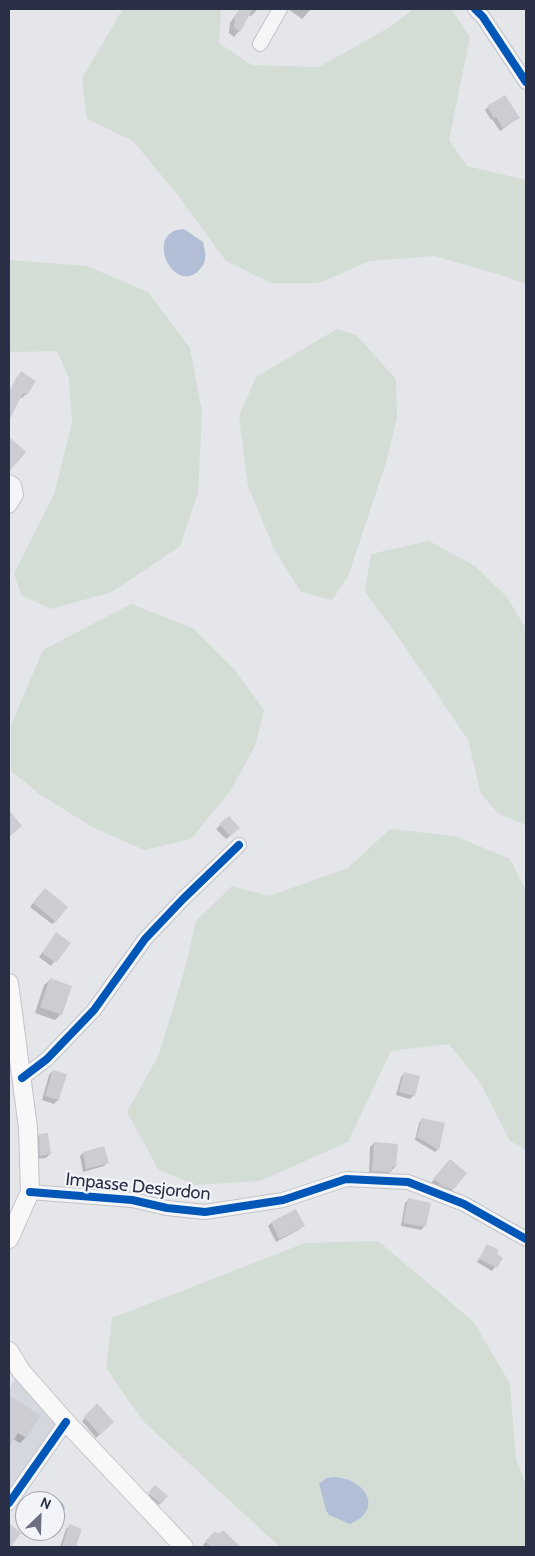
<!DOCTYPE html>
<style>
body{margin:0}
#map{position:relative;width:535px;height:1556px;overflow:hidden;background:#e5e6ea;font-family:Cabin,sans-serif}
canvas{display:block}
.frame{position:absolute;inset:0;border:10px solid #292f45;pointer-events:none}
.north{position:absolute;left:15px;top:1491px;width:50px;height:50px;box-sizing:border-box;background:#f3f4f9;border:1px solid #a2a5b1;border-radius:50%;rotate:24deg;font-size:14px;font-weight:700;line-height:20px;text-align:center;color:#292f45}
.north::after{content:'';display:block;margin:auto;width:18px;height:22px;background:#6b6f7f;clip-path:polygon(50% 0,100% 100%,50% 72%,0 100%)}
</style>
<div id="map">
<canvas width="535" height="1556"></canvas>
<div class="frame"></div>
<div class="north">N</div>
</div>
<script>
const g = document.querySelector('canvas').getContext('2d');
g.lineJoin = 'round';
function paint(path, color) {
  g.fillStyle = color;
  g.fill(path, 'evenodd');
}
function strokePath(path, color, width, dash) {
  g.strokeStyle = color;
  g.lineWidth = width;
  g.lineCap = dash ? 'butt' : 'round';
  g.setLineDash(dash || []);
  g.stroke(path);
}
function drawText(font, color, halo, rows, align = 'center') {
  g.font = font + ' Cabin,sans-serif';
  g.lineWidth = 4.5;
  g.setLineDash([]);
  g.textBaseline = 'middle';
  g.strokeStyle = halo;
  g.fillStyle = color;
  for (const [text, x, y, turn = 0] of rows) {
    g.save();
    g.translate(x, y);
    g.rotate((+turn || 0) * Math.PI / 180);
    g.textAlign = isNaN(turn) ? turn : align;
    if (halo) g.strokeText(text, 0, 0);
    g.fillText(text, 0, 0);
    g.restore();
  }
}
const built = new Path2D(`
 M17 1375 59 1422 9 1492V1389Z`);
const green = new Path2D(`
 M121 9H221L219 43 252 65 319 67 390 27 414 9H451L470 37 449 140 467 166 526 180V284L498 274 434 256 370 261 319 283H271L226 261 180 198 133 141 87 119 82 78 121 12Z
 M9 260 87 266 148 292 190 348 202 412 198 493 180 546 112 592 51 609 21 595 14 573 54 494 72 422 69 379 57 351 9 352Z
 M337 329 356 335 396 379 397 417 386 463 348 577 332 600 301 592 274 549 248 486 239 416 256 377Z
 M429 541 475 566 506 596 526 628V825L499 814 481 794 468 740 401 641 365 592 371 554Z
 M131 604 193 628 235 670 264 710 255 746 231 790 191 839 144 850 92 827 38 793 11 771V725L43 650Z
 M390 829 455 836 510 859 526 891V1150L510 1141 481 1084 449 1044 391 1051 348 1142 260 1181 195 1185 158 1169 127 1112 159 1054 186 965 196 921 232 886 269 896 348 868Z
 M378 1241 474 1322 510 1384 516 1459 526 1485V1547H280L143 1421 106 1368 112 1318 305 1243ZM335 1477 343 1478 356 1483 326 1510 319 1484 326 1478Z`);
const water = new Path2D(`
 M184 229 203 242C206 256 208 263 196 273 170 291 145 230 184 229Z
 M335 1477C365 1479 385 1509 350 1524L329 1515 326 1510 319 1484 326 1478Z
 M48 1498C56 1498 62 1500 65 1508L62 1516 55 1518V1501H45Z`);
const shadow = new Path2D(`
 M238 9H258L251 16 248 14 239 31 234 37 229 33 230 23 239 10Z
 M288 9H311L302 19Z
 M488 107 518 118 500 131 492 119 491 120 485 110Z
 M21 373 26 394 22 398 20 397 12 411 9 415V392L17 377Z
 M229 817 235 832 226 839 216 829Z
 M41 893 56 921 52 924 30 907Z
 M53 938 69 943 51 966 39 957Z
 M50 980 61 1014 55 1020 35 1013 44 985Z
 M53 1071 65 1075 58 1100 54 1104 42 1100 49 1075Z
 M405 1073 414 1095 410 1099 396 1095 401 1077Z
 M422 1119 438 1149 435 1152 415 1140 419 1123Z
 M39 1135 50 1154 46 1158 36 1159V1139Z
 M374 1143 395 1167 387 1175 369 1174 370 1147Z
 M83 1153 107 1163 104 1166 83 1172 80 1156Z
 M447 1164 452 1190 449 1193 439 1188 431 1183Z
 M408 1200 425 1226 421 1230 401 1226 405 1203Z
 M296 1211 303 1226 300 1229 276 1242 268 1226 271 1223Z
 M488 1245 495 1255 501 1258 492 1271 477 1262Z
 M9 1397 39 1417 25 1438 20 1443 13 1439 9 1446Z
 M97 1405 112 1422 96 1438 82 1421Z
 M155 1487 166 1496 159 1505 148 1496Z
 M70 1526 80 1529 74 1547H60L66 1529Z
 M215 1532 236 1544 233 1547H205L203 1545Z`);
const building = new Path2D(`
 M240 9H253L240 32 234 27 235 16Z
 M505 95 520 118 503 128 496 117 494 118 487 106Z
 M21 371 36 381 27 395 23 393 9 421V392Z
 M9 437 26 452 9 472Z
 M9 810 22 826 9 837Z
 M229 816 240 828 230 836 219 824Z
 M45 888 68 907 56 922 33 903Z
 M56 932 71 943 56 963 42 953Z
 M50 978 72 986 62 1015 40 1007Z
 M53 1070 67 1074 59 1100 45 1096Z
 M404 1072 420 1076 415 1096 399 1092Z
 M422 1118 445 1123 439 1150 417 1137Z
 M48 1133 51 1154 40 1156 39 1134Z
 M374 1142 398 1144 396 1167H392V1172L372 1171Z
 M104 1146 109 1163 86 1169 83 1152Z
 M450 1159 467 1173 453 1190 443 1186 433 1179Z
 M408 1198 431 1203 426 1227 403 1223Z
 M296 1209 305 1226 279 1239 271 1222Z
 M487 1244 499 1250 497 1254 503 1258 497 1268 479 1259Z
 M9 1395 41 1416 26 1438 18 1433 9 1448Z
 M97 1403 114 1422 100 1435 84 1417Z
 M155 1485 168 1496 161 1504 148 1493Z
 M9 1523 21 1533 11 1547H9Z
 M69 1524 82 1529 76 1547H62Z
 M223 1530 241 1547H211L205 1541 215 1531 218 1534Z`);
const minor = new Path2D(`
 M475 9 483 17 526 82
 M260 44 280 9
 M9 482 14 485 16 495 9 506
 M22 1078 47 1059 94 1010 145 939 183 899 239 845
 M30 1192 132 1200 167 1208 205 1212 283 1200 346 1179 408 1182 464 1204 526 1239
 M9 1503 66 1422`);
const major = new Path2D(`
 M9 983 28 1128 30 1192 9 1239
 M9 1351 21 1371 66 1422 184 1547`);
const cycleway = new Path2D(`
 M475 9 483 17 526 82
 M22 1078 47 1059 94 1010 145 939 183 899 239 845
 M30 1192 132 1200 167 1208 205 1212 283 1200 346 1179 408 1182 464 1204 526 1239
 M9 1503 66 1422`);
const streetNames = [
 ["Impasse Desjordon",138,1187,6]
];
paint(built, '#d5d7df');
paint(green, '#d3ddd5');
paint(water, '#b2bed6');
paint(shadow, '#0003');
paint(building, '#cccdd2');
strokePath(minor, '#c2c3c8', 16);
strokePath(major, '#c0c3c8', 20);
strokePath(minor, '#f4f5f7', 14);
strokePath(major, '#f8f8f8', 18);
strokePath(cycleway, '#0057b8', 8);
drawText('18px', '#292f45', '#f3f4f9', streetNames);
</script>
